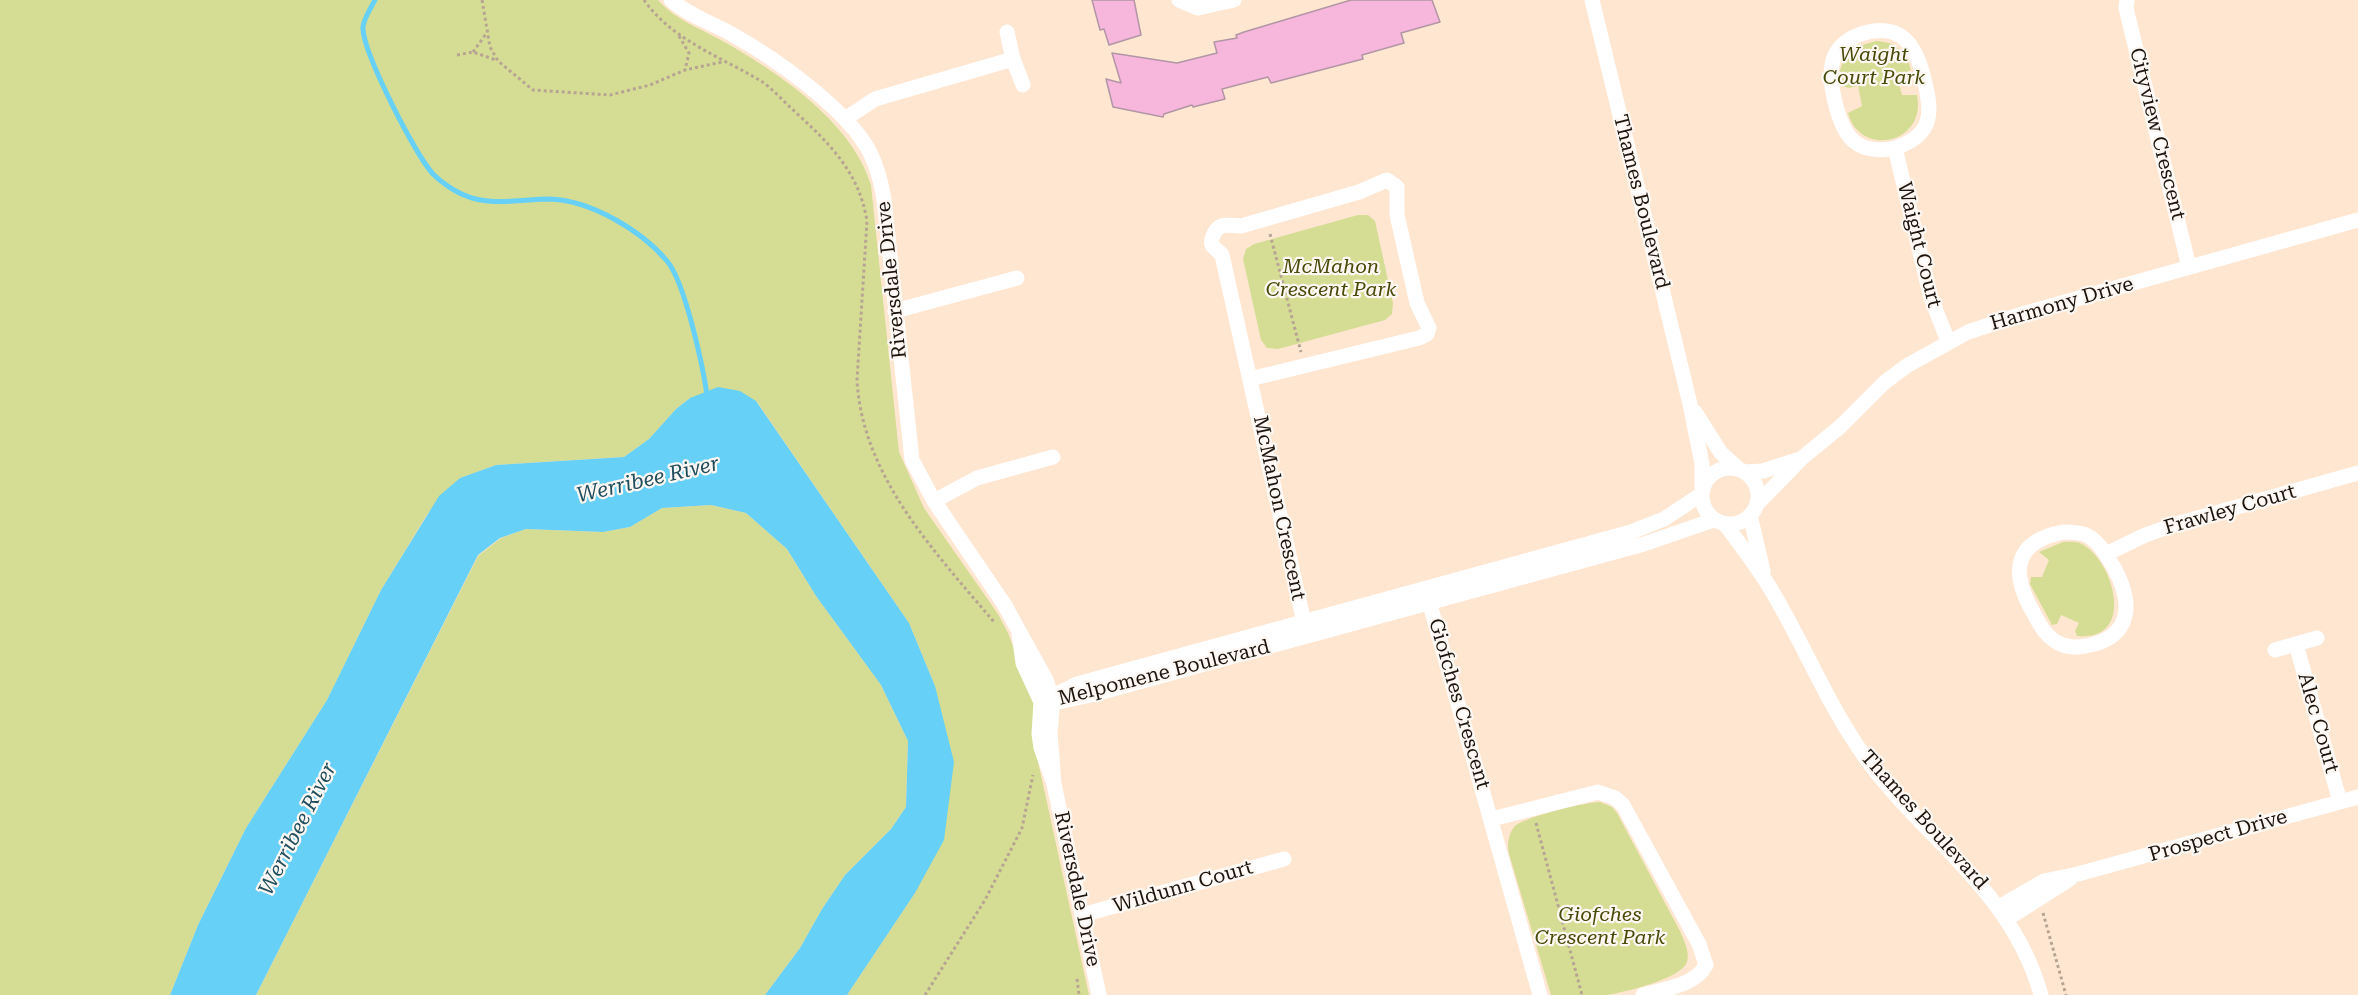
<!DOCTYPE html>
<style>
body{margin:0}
canvas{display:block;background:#ffe6d1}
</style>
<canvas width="2358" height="995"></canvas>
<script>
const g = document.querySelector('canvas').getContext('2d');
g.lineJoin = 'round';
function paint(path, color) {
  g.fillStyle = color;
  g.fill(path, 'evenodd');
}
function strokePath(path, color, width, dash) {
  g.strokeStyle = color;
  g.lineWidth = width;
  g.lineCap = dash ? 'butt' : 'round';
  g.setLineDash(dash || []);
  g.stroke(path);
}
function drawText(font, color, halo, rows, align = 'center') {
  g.font = font + ' "Roboto Serif",serif';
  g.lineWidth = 4.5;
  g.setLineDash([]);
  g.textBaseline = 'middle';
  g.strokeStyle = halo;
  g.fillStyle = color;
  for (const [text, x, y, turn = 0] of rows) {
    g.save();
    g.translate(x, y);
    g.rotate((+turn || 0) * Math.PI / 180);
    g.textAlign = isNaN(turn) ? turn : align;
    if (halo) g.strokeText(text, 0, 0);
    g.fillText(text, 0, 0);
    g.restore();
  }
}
const green = new Path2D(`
 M0 0H658C675 19 697 27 719 39 775 70 852 121 871 185L899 452 924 508 998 614 1008 633 1035 703 1034 743 1089 995H847L915 893 935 686 909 623 757 402 690 398 676 409 649 439 624 457 496 465 460 478 428 513 381 590 327 700 246 828 198 925 170 995H0Z
 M1876 41C1896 42 1906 51 1911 70L1897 76 1902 95H1917C1927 144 1860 158 1848 113L1862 106 1858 86 1849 88 1842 86 1840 70 1845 56 1859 46Z
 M1358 215H1368L1375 221 1393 303 1392 314 1385 320 1278 349 1267 348 1261 340 1243 259 1246 249 1254 244Z
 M711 505 746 513 787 549 816 596 881 685 908 741 906 807 891 829 845 875 822 909 800 948 765 995H256L478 556 501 538 526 529 603 532 630 527 662 508Z
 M2063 542C2069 542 2076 541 2082 544 2115 562 2136 642 2077 636L2075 631 2079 623 2061 615 2057 624 2052 625 2030 584 2031 577H2042L2049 560 2039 552Z
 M1600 802 1612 807 1617 813 1680 931C1684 941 1690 951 1687 962 1681 979 1625 992 1607 995 1589 995 1569 995 1551 995L1509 854C1507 845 1508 835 1514 827 1523 817 1586 802 1600 802Z`);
const water = new Path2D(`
 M718 387 740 391 756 401 909 623 935 686 954 762 944 840 915 893 847 995H765L800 948 822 909 845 875 891 829 906 807 908 741 881 685 816 596 787 549 746 513 711 505 662 508 630 527 603 532 526 529 500 538 478 555 256 995H170L198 925 246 828 327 700 381 590 439 496 460 478 496 465 624 457 649 439 676 409 690 398Z`);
const stream = new Path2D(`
 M375 0C371 8 362 21 363 29 364 54 416 157 434 175 441 182 454 191 464 195 490 207 522 199 549 199 590 200 641 230 667 261 685 282 703 367 707 395`);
const building = new Path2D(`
 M1092 0H1134L1141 35 1109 45 1104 29 1100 30Z
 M1351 0H1432L1440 22 1401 33 1404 43 1362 55 1363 59 1271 83 1268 77 1222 89 1225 99 1193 107 1192 105 1164 114 1163 117 1113 107 1106 79 1121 83 1112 53 1177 63 1217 53 1214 42 1237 38 1236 35 1244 32Z`);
const path = new Path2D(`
 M482 0 490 47 498 61 533 90 610 95 650 85 685 70 722 62
 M644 0C672 40 721 57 761 81 772 88 782 100 792 109 828 142 859 171 867 221L857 380C862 476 935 552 994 622
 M679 36 689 53 685 70
 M473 52 486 34
 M457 55 473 52 496 60
 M1270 234 1301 352
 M1536 823 1582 995
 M2043 913 2066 995
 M1077 979 1079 995
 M925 995 985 900 1022 828 1033 775`);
const minor = new Path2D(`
 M671 0C689 16 715 24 735 36 776 59 840 105 865 144 876 161 881 181 884 200L912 460 934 501 1004 604 1046 680 1053 700 1050 732 1054 784
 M1179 0 1198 8 1234 0
 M1592 0 1690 404 1702 464V490
 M2127 0 2126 8 2189 267
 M1007 32 1013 59 1023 85
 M845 119 875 99 1013 59
 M1895 148C1856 156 1843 136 1835 102 1828 73 1827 46 1861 34 1901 21 1916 45 1924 79 1933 114 1933 135 1895 148L1931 298 1948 341
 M895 311 1017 278
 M1250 379 1419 338 1427 334 1429 328 1417 303 1397 215V187L1387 180 1359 192 1241 226C1229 226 1218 221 1213 236 1212 238 1211 242 1212 245 1214 248 1220 252 1222 255L1307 636
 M1695 412 1721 453 1740 470
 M1702 496a28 28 0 1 1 56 0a28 28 0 1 1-56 0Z
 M1745 472 1763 471 1797 460
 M934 501 977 478 1053 457
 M1757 504 1802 458 1841 426 1885 382 1908 365 1968 332 2026 313 2358 220
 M1750 515 1763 571
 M1725 524C1739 543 1754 562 1767 583 1802 639 1826 703 1865 757 1925 840 2012 890 2041 995
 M2064 532C2071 532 2079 532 2086 535 2099 541 2106 555 2113 566 2133 601 2134 637 2086 646 2079 647 2070 648 2063 645 2048 640 2040 626 2033 612 2010 572 2014 541 2064 532Z
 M2106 554 2143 536 2173 525 2358 473
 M1427 594 1540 995
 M1019 634 1023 663 1041 702 1039 734 1041 748 1054 784 1099 995
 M2296 644 2340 802
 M2275 650 2317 638
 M1043 701 1077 684 1631 532 1664 519 1702 494
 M1041 702 1053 703 1091 695 1644 544 1714 520
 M1492 819 1598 792 1615 798 1623 805 1699 944 1706 965C1695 986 1663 989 1643 995
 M1999 907 2044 881 2078 874 2358 797
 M1082 915 1284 859
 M2007 919 2070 879`);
const parkNames = [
 ["Waight",1874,55],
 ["Court Park",1874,78],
 ["McMahon",1331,267],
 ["Crescent Park",1331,290],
 ["Giofches",1600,915],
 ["Crescent Park",1600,938]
];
const streetNames = [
 ["Cityview Crescent",2157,134,76],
 ["Thames Boulevard",1641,202,76],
 ["Waight Court",1919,245,76],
 ["Riversdale Drive",892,280,-96],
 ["Harmony Drive",2062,304,-16],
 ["McMahon Crescent",1279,508,78],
 ["Frawley Court",2230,510,-16],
 ["Melpomene Boulevard",1164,673,-14],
 ["Giofches Crescent",1459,704,74],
 ["Alec Court",2318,723,74],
 ["Thames Boulevard",1924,820,48],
 ["Prospect Drive",2218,836,-16],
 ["Wildunn Court",1183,887,-16],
 ["Riversdale Drive",1077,889,78]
];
const waterNames = [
 ["Werribee River",648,480,-13],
 ["Werribee River",298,829,-63]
];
paint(green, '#d5dd94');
paint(water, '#66d0f6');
strokePath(stream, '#66d0f6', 5);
paint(building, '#f7b6db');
strokePath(building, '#b296a5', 1.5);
strokePath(path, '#b7a493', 3, [3, 3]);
strokePath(minor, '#fff', 15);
drawText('italic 20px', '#474b07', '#fdf8f3', parkNames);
drawText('20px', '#1d150d', '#fdf8f3', streetNames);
drawText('italic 21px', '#214e5e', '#fdf8f3', waterNames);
</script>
